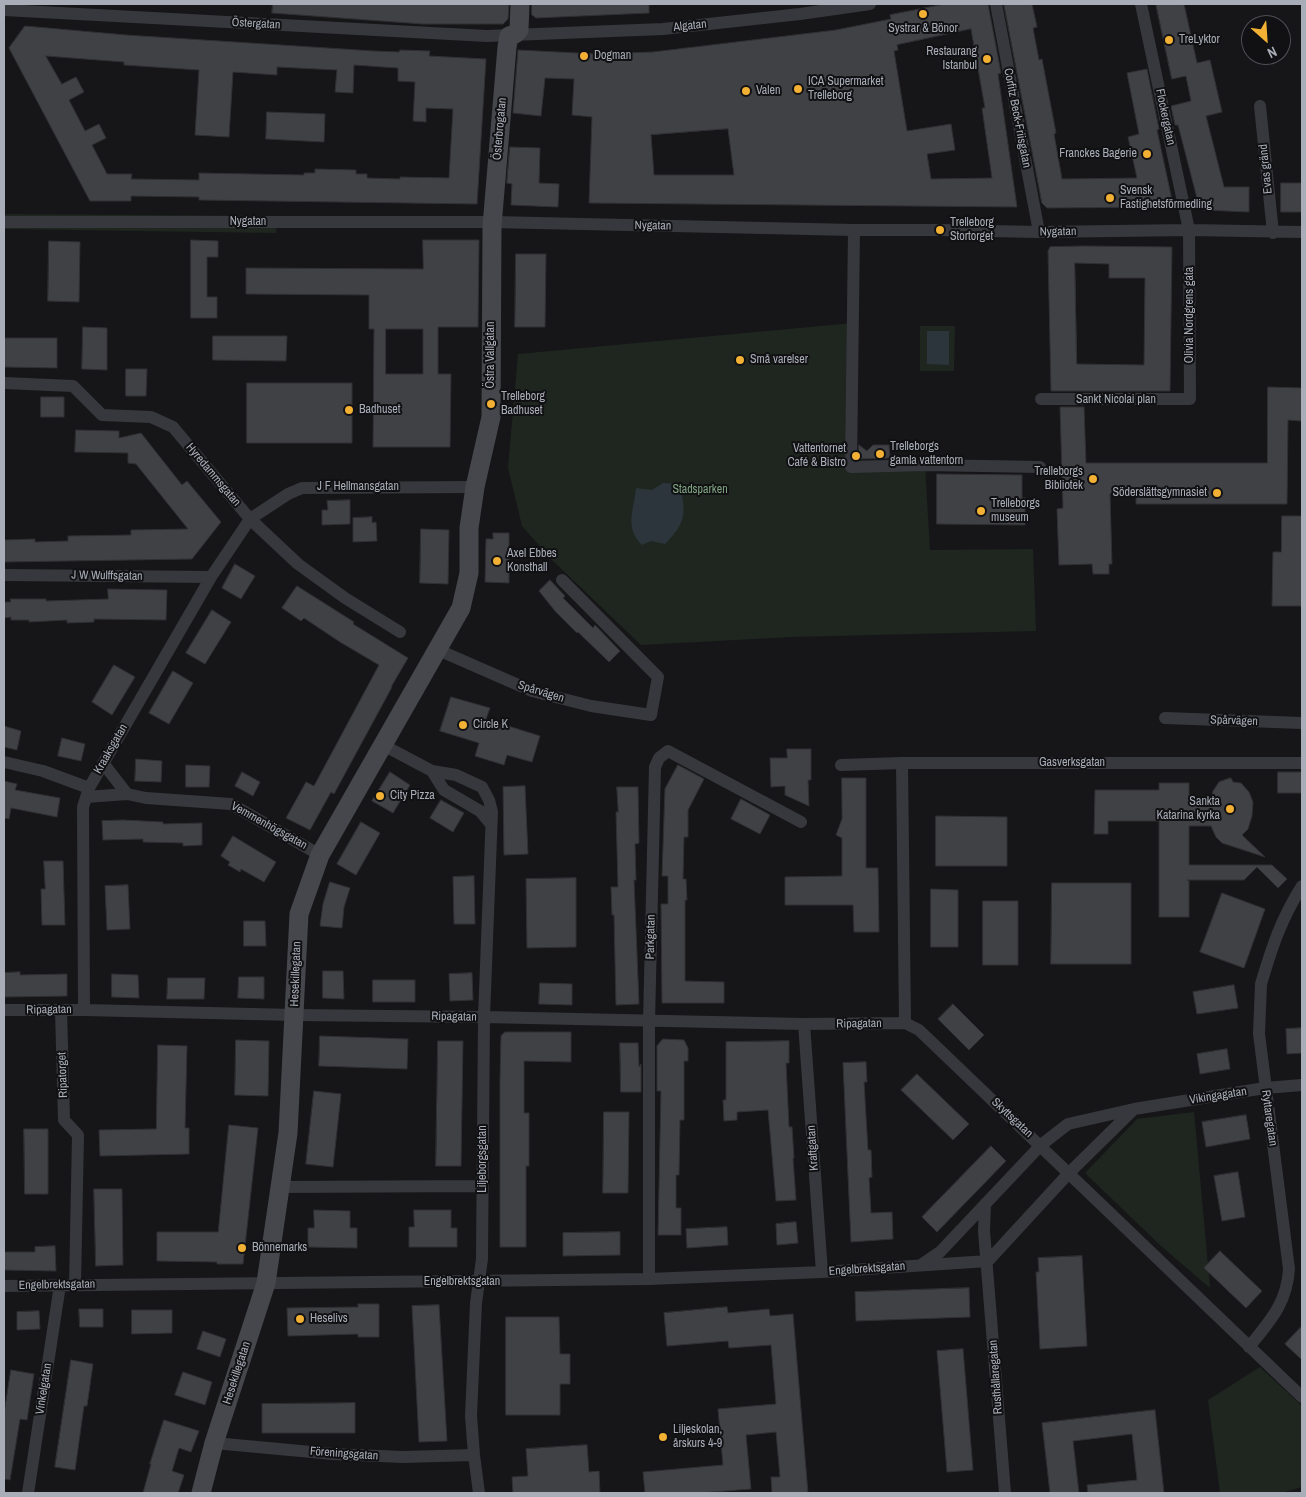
<!DOCTYPE html>
<meta charset="utf-8">
<style>
body{margin:0}
#map{position:relative;width:1306px;height:1497px;overflow:hidden;background:#161618;font-family:"Archivo Narrow",sans-serif}
canvas{display:block}
.frame{position:absolute;inset:0;border:5px solid #a8adb8;pointer-events:none}
.north{position:absolute;left:1241px;top:15px;width:50px;height:50px;box-sizing:border-box;background:#111113;border:1px solid #4d4f55;border-radius:50%;rotate:154deg;font-size:14px;font-weight:700;line-height:20px;text-align:center;color:#a8adb8}
.north::after{content:'';display:block;margin:auto;width:18px;height:22px;background:#f2b134;clip-path:polygon(50% 0,100% 100%,50% 72%,0 100%)}
</style>
<div id="map">
<canvas width="1306" height="1497"></canvas>
<div class="frame"></div>
<div class="north">N</div>
</div>
<script>
const g = document.querySelector('canvas').getContext('2d');
g.lineJoin = 'round';
function paint(path, color) {
  g.fillStyle = color;
  g.fill(path, 'evenodd');
}
function strokePath(path, color, width, dash) {
  g.strokeStyle = color;
  g.lineWidth = width;
  g.lineCap = dash ? 'butt' : 'round';
  g.setLineDash(dash || []);
  g.stroke(path);
}
function drawText(font, color, halo, rows, align = 'center') {
  g.font = font + ' "Archivo Narrow",sans-serif';
  g.lineWidth = 4;
  g.setLineDash([]);
  g.textBaseline = 'middle';
  g.strokeStyle = halo;
  g.fillStyle = color;
  for (const [text, x, y, turn = 0] of rows) {
    g.save();
    g.translate(x, y);
    g.rotate((+turn || 0) * Math.PI / 180);
    g.textAlign = isNaN(turn) ? turn : align;
    if (halo) g.strokeText(text, 0, 0);
    g.fillText(text, 0, 0);
    g.restore();
  }
}
const green = new Path2D(`
 M4 214 278 216 276 233 4 229Z
 M853 323 852 467 925 465 930 550 1033 549 1036 631 792 637 641 645 552 560 522 526 508 468 518 354Z
 M920 326H955L954 371H920Z
 M1194 1112 1210 1288 1161 1246 1085 1173 1137 1119Z
 M1260 1367 1302 1406V1487L1281 1493H1220L1208 1400Z`);
const water = new Path2D(`
 M927 331H949V365L927 364Z
 M663 483 679 484C687 512 686 523 665 544L651 541 642 545C624 528 634 510 636 488L652 490Z`);
const building = new Path2D(`
 M273 4H509L508 19 503 24H423L272 13Z
 M532 4H649V13L536 18 532 15Z
 M945 4H988L1001 73 998 74 1017 207 589 203 592 117 572 115 574 79 545 78 541 116 513 113 518 50 597 54 653 52 836 30 891 19 890 15ZM971 29 985 108H982L992 178 931 179 927 154 955 150 951 124 907 131 894 51 898 50 897 45ZM728 129 734 175H654L651 135Z
 M1004 4H1032L1037 27 1033 28 1039 60 1042 59 1056 133 1054 134 1062 179 1137 178 1128 137 1139 134 1127 73 1147 69 1159 129 1157 130 1172 200 1169 207 1047 208 1042 203Z
 M1156 4H1184L1197 63 1210 60 1222 112 1206 116 1224 187H1249V212L1203 210 1198 202 1178 125H1175L1171 106 1191 101 1186 76 1172 79Z
 M25 26 126 35 374 51 399 52 400 50 430 51 429 56 486 59 477 204 199 200V197L131 196V201H90L9 48ZM46 56 124 62V65L199 70 195 135 229 137 233 72 277 75V67L337 70 335 92 353 93 354 65 398 68V81L415 82 413 121 426 122V108L453 109 449 178 400 177V179L367 178V174H356V170L315 169V173H304V175L199 173V180L131 179 132 174H107L92 145 106 138 99 124 85 131 69 100 84 92 76 77 62 84Z
 M267 112 325 114 324 142 266 139Z
 M510 147 540 148 539 183 559 184 558 207 511 205 512 184 507 183Z
 M1281 183H1302V212H1281Z
 M191 240 218 241V257H207V297H217V318H191Z
 M423 240H479L478 327H438V374H451L450 447H373L374 329H369V295L246 294V268L423 269ZM386 329H423V374H386Z
 M49 241 80 242 79 302 48 301Z
 M1085 246 1172 247 1170 391H1051L1048 251 1050 247ZM1075 263 1109 264V278H1145L1144 365 1077 364Z
 M516 254H546L545 327H515Z
 M83 327 107 328V370L82 369Z
 M213 336H287L286 361 213 360Z
 M4 338H57V368L4 367Z
 M126 369H147L146 396H126Z
 M247 383H352V443H247Z
 M1268 387 1302 388V421L1288 420 1287 504H1136V493L1110 494 1112 564H1109V574H1093L1092 564 1059 565 1057 509 1063 508 1060 407H1084L1086 463H1267Z
 M41 397H64V417H41Z
 M76 430 119 431V438L141 433 182 485 187 481 221 522 192 559 4 562V540L35 539V542L68 541V536L131 535V530L188 529 136 464 128 463V453L75 452Z
 M859 445 867 451 873 445H889L890 458 859 459Z
 M937 474 1022 475V498H1025V525L937 524Z
 M350 500V524L322 525V510H328L327 501Z
 M1282 516H1302V606H1272L1273 552H1281Z
 M372 517V523L376 522 377 541 353 542V518Z
 M421 529 449 530 448 584 420 583Z
 M493 533H509V583L485 582 486 539H493Z
 M235 564 255 576 241 599 222 588Z
 M550 580 565 596 563 598 593 628 595 625 620 651 609 662 578 632 577 633 555 611 539 591Z
 M297 586 354 622 353 624 408 658 391 687H392L334 794 331 792 310 830 286 818 306 782 314 786 379 665 340 642 304 618 301 621 282 608Z
 M108 589 167 590 166 620 94 619V622L67 623V620L29 622V620H11V617L4 618V602H11L10 599H46V601L108 599Z
 M212 610 231 622 205 664 186 653Z
 M114 665 135 677 112 715 92 702Z
 M173 671 193 683 169 724 149 713Z
 M451 697 490 708 486 719 540 736 532 762 507 755 504 765 475 756 479 743 440 731Z
 M4 726 21 731 17 750 4 747Z
 M62 738 85 744 81 761 58 756Z
 M787 749H811V780H808L809 806 785 795V786L771 787 770 758H787Z
 M136 759 162 761 161 782 135 781Z
 M186 765 210 766 209 787H186Z
 M678 765 704 779 688 810V837H684L683 879H686L687 900H685V981L724 982V1003H662L661 904H668V876H662L665 789Z
 M242 772 260 782 253 796 235 786Z
 M390 772 410 785 393 813 372 801Z
 M1278 772H1302V793H1278Z
 M842 778H866V868H878L879 932H854L853 905H785V877L842 876V838L836 835 842 819Z
 M1231 778 1233 782 1241 783 1249 792 1253 802 1252 816 1248 829 1242 835 1265 857 1222 843 1216 837 1211 826H1189V865H1272L1287 879 1278 888 1257 867 1244 880H1187L1189 881V917H1159V821H1108V834H1094L1095 790H1159V783H1189V799H1211L1213 791 1219 782Z
 M4 781 17 784 15 790 60 798 57 817 11 808 9 819 4 818Z
 M525 786 528 854 504 855 503 787Z
 M617 787H638L639 843 635 844 636 880H634L639 1004 616 1005 614 915H612L611 887H618L616 812H618Z
 M741 799 770 815 760 834 731 819Z
 M441 800 464 813 453 832 430 818Z
 M936 816 1007 817V866H936Z
 M123 820 163 822V824L202 823V845L183 846V843L143 842V839L103 840 102 821Z
 M361 822 380 833 356 875 337 864Z
 M233 836 276 862 264 882 241 869 240 872 228 865 230 862 221 856Z
 M44 861H63L65 925H42L41 889H45Z
 M474 876 475 924H454L453 877Z
 M576 878V947L527 948 526 879Z
 M330 882 350 888 344 907 342 928 320 926 323 904Z
 M1052 883H1131V964H1051Z
 M128 885 130 929 107 930 105 886Z
 M931 889 958 890V947H931Z
 M1222 893 1265 909 1244 968 1200 952Z
 M983 901H1018V965H983Z
 M244 921H265L266 946H244Z
 M323 971H343L344 999 323 998Z
 M20 972V975L67 974V996L4 997V973Z
 M472 973 473 1000 450 1001 449 974Z
 M112 974 138 975 139 998 112 997Z
 M239 977H264V999L238 998Z
 M168 978H205L204 999H167Z
 M373 980H415V1002H373Z
 M540 983 572 984V1005L539 1004Z
 M1234 985 1238 1008 1197 1014 1193 992Z
 M953 1004 984 1035 969 1050 938 1019Z
 M1302 1028V1053L1287 1054 1286 1029Z
 M505 1032H571V1062L524 1061V1113H529V1166H526V1247H500V1080L501 1036Z
 M320 1036 408 1039 407 1069 319 1066Z
 M663 1039 684 1040 688 1048V1061H684V1120H680L679 1175H676V1208H681V1235H658L661 1091H657V1046Z
 M236 1040 269 1041 268 1096 235 1095Z
 M438 1041H463L461 1166H436Z
 M789 1041V1063H786L789 1127H792L794 1158H793L796 1200 776 1201 768 1110 737 1112V1120L724 1121 723 1100H726V1042Z
 M620 1043H638L639 1067 641 1064V1092H621Z
 M158 1045 187 1046 185 1128H189V1154L100 1156 99 1130 156 1129Z
 M1227 1049 1230 1069 1200 1074 1197 1054Z
 M866 1062 867 1082H864L868 1150H871L872 1177 869 1178 871 1213 892 1212 893 1239 851 1242 843 1063Z
 M917 1074 969 1124 953 1140 901 1090Z
 M314 1091 341 1094 333 1167 306 1164Z
 M604 1112H629L628 1193H603Z
 M1246 1115 1250 1139 1206 1147 1202 1122Z
 M229 1125 258 1128 243 1264H217V1262L157 1261V1232H218Z
 M24 1129H48V1194H25Z
 M991 1146 1006 1161 937 1232 922 1217Z
 M1238 1172 1245 1217 1222 1221 1214 1176Z
 M94 1189H122L123 1265 96 1266Z
 M314 1210 350 1211V1228H357V1248L308 1247V1228H314Z
 M414 1210H451V1228H457V1247H409V1227H414Z
 M796 1222 798 1243 777 1245 776 1224Z
 M727 1227 728 1245 687 1248 686 1229Z
 M620 1232V1255L563 1256V1233Z
 M55 1246 56 1271 4 1270V1252H35V1247Z
 M1220 1251 1262 1291 1246 1308 1204 1268Z
 M1082 1256 1087 1346 1040 1349 1036 1272H1039L1038 1258Z
 M969 1288 970 1317 856 1321 855 1292Z
 M358 1304H379V1337H358V1334L288 1336 287 1308 358 1307Z
 M439 1305 447 1441 419 1442 412 1306Z
 M727 1307 728 1313 769 1309 770 1316 793 1314 808 1493H772L771 1477H780L776 1432 746 1435 751 1489 699 1493H645L643 1472 723 1465 718 1409 776 1404 771 1345 729 1348 728 1341 667 1346 664 1313Z
 M79 1309H103V1327H80Z
 M132 1310H172V1333L132 1334Z
 M39 1311 40 1329 17 1330V1312Z
 M506 1317H559L560 1354H570V1384H560V1415H506Z
 M1302 1326V1360L1285 1344Z
 M203 1331 226 1339 220 1357 197 1349Z
 M963 1349 973 1470 947 1472 937 1351Z
 M71 1360 93 1364 87 1406H84L75 1470 55 1467Z
 M11 1370 34 1374 27 1420 20 1419 10 1480 4 1479V1414Z
 M183 1372 212 1382 205 1405 175 1395Z
 M355 1403V1433H262V1404Z
 M1155 1410 1164 1493H1088L1087 1485 1137 1480 1132 1434 1073 1441 1079 1493H1050L1042 1423Z
 M164 1420 199 1431 191 1452 179 1448 172 1471 184 1475 178 1493H143L151 1464H150Z
 M587 1445 589 1472 599 1471 600 1493H513L512 1477 528 1476 526 1449Z`);
const street = new Path2D(`
 M996 4 1039 232
 M4 10 487 36 663 29 800 14 870 4
 M1260 106 1273 233
 M4 222H492L854 230H940L1039 232 1189 230 1302 232
 M854 230 851 467 925 465 1040 467
 M4 383 73 386 102 415 151 417 173 427 250 519 298 564 345 598 400 632
 M1041 399H1190L1189 230 1141 4
 M4 575 211 577
 M436 649 532 691 591 706 651 715 658 677 562 580
 M1165 718 1302 723
 M383 745 432 771 456 775 482 787 489 800 492 812 484 1017 482 1259 476 1303 471 1416 474 1455 479 1493
 M4 762 43 771 89 788
 M103 763 127 794
 M902 763 905 1023 919 1030 1302 1397
 M841 765 902 763H1302
 M432 771 444 790 480 811 491 824
 M86 797 127 794 146 798 231 804 320 855
 M4 1010H84L294 1015 484 1017 804 1024 905 1023
 M61 1010 64 1120 78 1135 75 1285
 M84 1010 83 807 89 788 211 577 250 519 288 494 302 488 475 487
 M804 1024 822 1272
 M280 1187 482 1186
 M985 1204 984 1231 1005 1493
 M921 1265 940 1252 1041 1145 1068 1124 1134 1109 1265 1088 1302 1085
 M649 1279V1022L655 767 659 758 668 751 801 822
 M4 1286 649 1279 822 1272 988 1261 1069 1173 1134 1109
 M1249 1347C1270 1321 1287 1303 1289 1269L1259 1034 1261 984C1272 947 1281 919 1302 886
 M214 1443 333 1454 403 1457 474 1455
 M28 1493 60 1285`);
const secondary = new Path2D(`
 M201 1493 214 1443 266 1283 288 1133 299 914 320 855 461 608 469 573V528L475 487 491 417 492 226 507 47 509 36 515 34 519 30 520 4`);
const markers = [
 [923,14,5,"#f2b134"],
 [1169,40,5,"#f2b134"],
 [584,56,5,"#f2b134"],
 [987,59,5,"#f2b134"],
 [798,89,5,"#f2b134"],
 [746,91,5,"#f2b134"],
 [1147,154,5,"#f2b134"],
 [1110,198,5,"#f2b134"],
 [940,230,5,"#f2b134"],
 [740,360,5,"#f2b134"],
 [491,404,5,"#f2b134"],
 [349,410,5,"#f2b134"],
 [880,454,5,"#f2b134"],
 [856,456,5,"#f2b134"],
 [1093,479,5,"#f2b134"],
 [1217,493,5,"#f2b134"],
 [981,511,5,"#f2b134"],
 [497,561,5,"#f2b134"],
 [463,725,5,"#f2b134"],
 [380,796,5,"#f2b134"],
 [1230,809,5,"#f2b134"],
 [242,1248,5,"#f2b134"],
 [300,1319,5,"#f2b134"],
 [663,1437,5,"#f2b134"]
];
const streetNames = [
 ["Östergatan",256,24,3],
 ["Algatan",690,26,-6],
 ["Flockergatan",1165,117,78],
 ["Corfitz Beck-Friisgatan",1017,118,79],
 ["Österbrogatan",500,129,-85],
 ["Evas gränd",1266,169,-96],
 ["Nygatan",248,222],
 ["Nygatan",653,226,1],
 ["Nygatan",1058,232,-1],
 ["Olivia Nordgrens gata",1190,315,-90],
 ["Östra Vallgatan",491,355,-90],
 ["Sankt Nicolai plan",1116,400],
 ["Hyredammsgatan",213,475,50],
 ["J F Hellmansgatan",358,487],
 ["J W Wulffsgatan",107,576,1],
 ["Spårvägen",541,692,17],
 ["Spårvägen",1234,721,2],
 ["Kraaksgatan",111,749,-60],
 ["Gasverksgatan",1072,763],
 ["Vemmenhögsgatan",269,826,29],
 ["Parkgatan",651,937,-89],
 ["Hesekillegatan",296,974,-88],
 ["Ripagatan",49,1010,-1],
 ["Ripagatan",454,1017,1],
 ["Ripagatan",859,1024,-1],
 ["Ripatorget",63,1075,-92],
 ["Vikingagatan",1218,1096,-9],
 ["Skyttsgatan",1012,1118,43],
 ["Ryttaregatan",1269,1118,82],
 ["Kraftgatan",813,1148,-94],
 ["Liljeborgsgatan",483,1159,-90],
 ["Engelbrektsgatan",867,1269,-4],
 ["Engelbrektsgatan",462,1282],
 ["Engelbrektsgatan",57,1285,-1],
 ["Hesekillegatan",237,1373,-72],
 ["Rusthållaregatan",996,1377,-94],
 ["Vinkelgatan",44,1389,-81],
 ["Föreningsgatan",344,1454,4]
];
const poiNames = [
 ["Systrar & Bönor",923,29,"center"],
 ["TreLyktor",1179,40],
 ["Restaurang",977,52,"right"],
 ["Istanbul",977,66,"right"],
 ["Dogman",594,56],
 ["ICA Supermarket",808,82],
 ["Trelleborg",808,96],
 ["Valen",756,91],
 ["Franckes Bagerie",1137,154,"right"],
 ["Svensk",1120,191],
 ["Fastighetsförmedling",1120,205],
 ["Trelleborg",950,223],
 ["Stortorget",950,237],
 ["Små varelser",750,360],
 ["Trelleborg",501,397],
 ["Badhuset",501,411],
 ["Badhuset",359,410],
 ["Trelleborgs",890,447],
 ["gamla vattentorn",890,461],
 ["Vattentornet",846,449,"right"],
 ["Café & Bistro",846,463,"right"],
 ["Trelleborgs",1083,472,"right"],
 ["Bibliotek",1083,486,"right"],
 ["Söderslättsgymnasiet",1207,493,"right"],
 ["Trelleborgs",991,504],
 ["museum",991,518],
 ["Axel Ebbes",507,554],
 ["Konsthall",507,568],
 ["Circle K",473,725],
 ["City Pizza",390,796],
 ["Sankta",1220,802,"right"],
 ["Katarina kyrka",1220,816,"right"],
 ["Bönnemarks",252,1248],
 ["Heselivs",310,1319],
 ["Liljeskolan,",673,1430],
 ["årskurs 4-9",673,1444]
];
const parkNames = [
 ["Stadsparken",700,490]
];
paint(green, '#1e261f');
paint(water, '#2c353c');
paint(building, '#404145');
strokePath(building, '#303034', 1);
strokePath(street, '#37383d', 12);
strokePath(secondary, '#45474d', 19);
for (const [x, y, r, color] of markers) {
  const dot = new Path2D();
  dot.arc(x, y, r, 0, 2 * Math.PI);
  g.fillStyle = color;
  g.fill(dot);
  strokePath(dot, '#111113', 2);
}
drawText('12px', '#a8adb8', '#111113', streetNames);
drawText('12px', '#a8adb8', '#111113', poiNames, 'left');
drawText('12px', '#7fa381', '#111113', parkNames);
</script>
